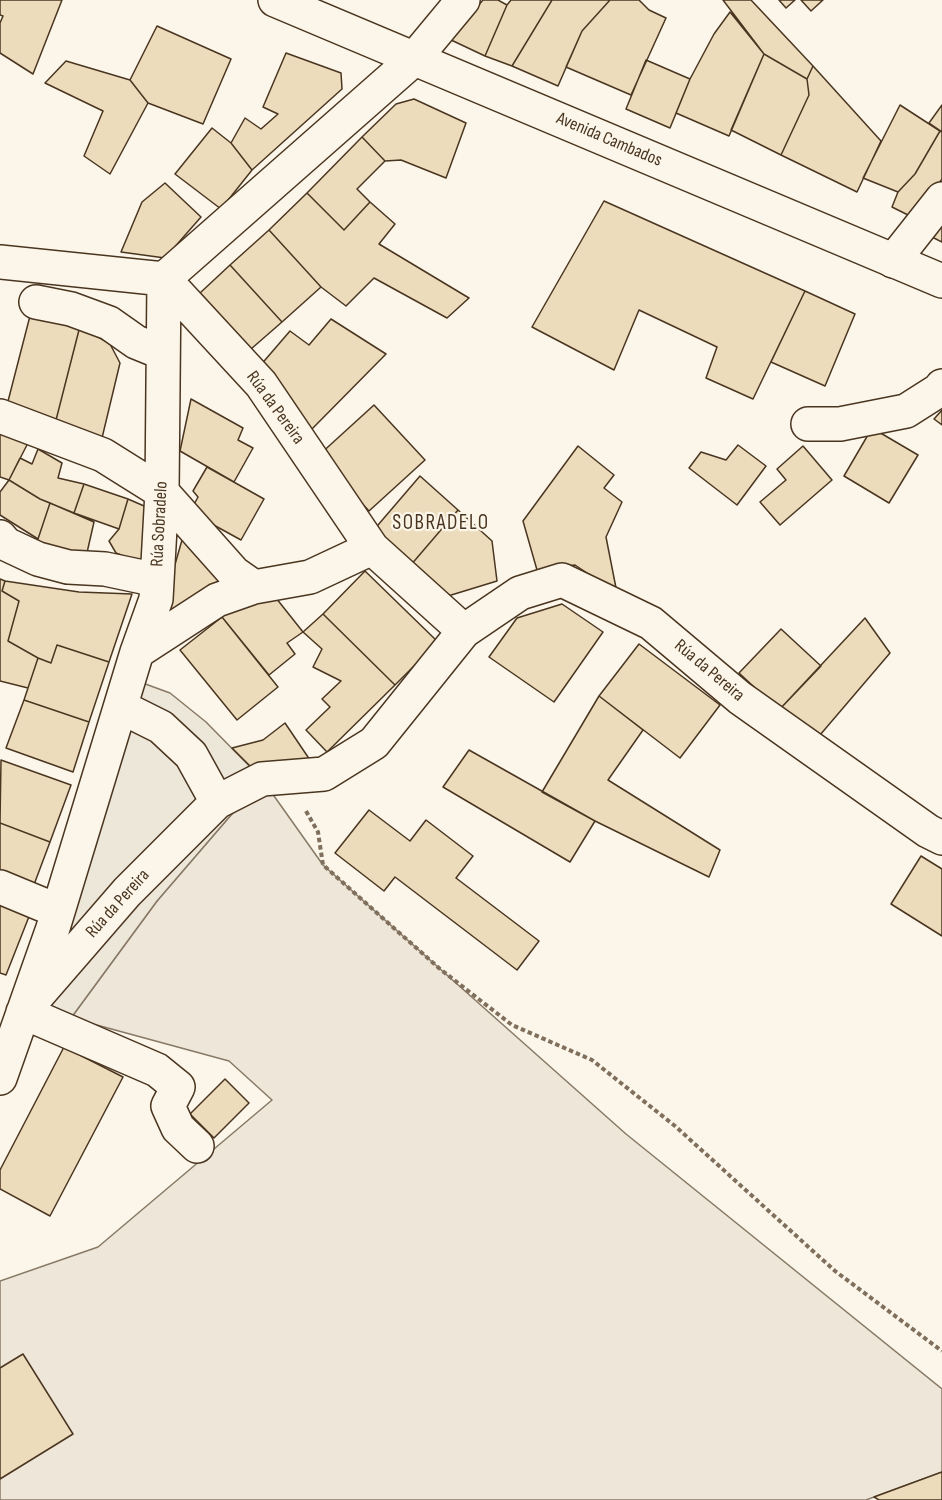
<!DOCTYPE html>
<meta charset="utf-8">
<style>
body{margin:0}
canvas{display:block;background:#fbf6e9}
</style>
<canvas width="942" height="1500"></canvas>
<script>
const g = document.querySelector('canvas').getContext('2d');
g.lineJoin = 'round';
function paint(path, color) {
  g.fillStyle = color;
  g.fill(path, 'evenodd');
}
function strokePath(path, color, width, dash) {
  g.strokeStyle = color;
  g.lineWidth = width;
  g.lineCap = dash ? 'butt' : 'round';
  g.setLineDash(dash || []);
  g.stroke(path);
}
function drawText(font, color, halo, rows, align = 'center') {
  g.font = font + ' "Sofia Sans Condensed",sans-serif';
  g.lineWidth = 4.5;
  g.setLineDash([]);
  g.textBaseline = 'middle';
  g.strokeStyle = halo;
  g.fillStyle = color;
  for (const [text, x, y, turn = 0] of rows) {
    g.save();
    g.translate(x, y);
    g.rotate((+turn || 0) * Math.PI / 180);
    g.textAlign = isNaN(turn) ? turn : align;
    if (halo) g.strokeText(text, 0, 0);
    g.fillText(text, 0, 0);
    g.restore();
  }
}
const green = new Path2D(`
 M262 779 323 865 626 1134 942 1389V1472L866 1500H0V1281L98 1247 272 1100 229 1061 71 1018 157 901Z`);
const parking = new Path2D(`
 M129 678 170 693 206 722 262 779 157 901 71 1018 23 1012Z`);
const building = new Path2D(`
 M0 0H62L33 74 0 53V23L3 16 0 15Z
 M483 0H498L507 5 485 56 449 39Z
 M511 0H552L512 66 485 56 507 5Z
 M552 0H610L582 31 558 86 512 66Z
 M610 0H639L649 10 666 18 631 95 566 67 582 31Z
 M723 0H751L813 66 807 79 764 54Z
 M779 0H795L786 8Z
 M801 0H823L811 11Z
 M730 12 764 54 729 136 676 113 690 79 714 34Z
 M157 26 231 59 203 124 148 103 130 80Z
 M286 53 341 73 342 89 252 170 231 143 245 118 261 129 278 114 263 107Z
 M764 54 807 79 809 95 781 155 731 130Z
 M646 60 690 79 670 128 626 109Z
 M66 61 130 80 148 103 110 174 84 156 103 111 45 83Z
 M813 66 881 141 857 192 781 155 809 95 807 79Z
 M414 99 466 123 446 178 401 160 385 161 362 137 396 104Z
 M900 105 940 131 915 174 898 192 863 178Z
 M942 105V132L929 123Z
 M212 128 231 143 252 170 221 209 175 174Z
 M940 131 942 132V179L914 218 892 207 898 192 915 174Z
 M362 137 385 161 357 189 370 202 344 230 307 193Z
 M165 183 201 217 165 258 121 252 142 202Z
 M307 193 344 230 370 202 395 224 379 244 469 298 447 318 374 278 346 306 321 287 269 230Z
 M604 201 805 291 753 399 706 378 717 347 639 310 614 370 532 327Z
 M942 226V242L932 237Z
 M269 230 321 287 282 322 230 265Z
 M230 265 282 322 251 349 200 293Z
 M805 291 855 314 825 386 771 362Z
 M31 312 80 326 55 424 6 409Z
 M331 319 386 354 309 432 259 367 290 331 309 345Z
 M80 326 110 344 120 363 102 438 55 424Z
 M191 399 243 428 238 440 253 448 234 482 180 451Z
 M374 405 425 460 369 511 318 456Z
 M942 410V425L934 419Z
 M872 428 918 455 889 503 844 476Z
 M0 430 29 441 9 480 0 477Z
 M738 445 766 466 737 505 689 468 701 452 726 460Z
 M578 446 614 475 604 488 622 502 606 537 617 593 575 565 537 570 523 521Z
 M803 446 832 480 780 525 760 502 786 480 777 469Z
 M38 449 62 463 58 478 84 484 74 513 40 499 9 480 20 458 32 464Z
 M207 467 264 499 241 540 190 512 198 497 193 491Z
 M420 476 458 510 410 566 372 532Z
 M9 480 40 499 50 503 38 539 0 515V492Z
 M84 484 128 499 119 529 74 513Z
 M128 499 151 509 146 565 116 553 109 541 119 529Z
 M50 503 94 522 86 557 38 547V539Z
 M458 510 492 541 497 581 448 596 410 566Z
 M184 533 223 581 160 617Z
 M365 571 438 642 395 685 323 614Z
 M0 579 5 581 2 591 19 601 8 641 38 658 28 688 0 681Z
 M5 581 79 592 132 594 109 662 57 645 51 663 38 658 8 641 19 601 2 591Z
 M276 598 303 632 287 643 295 654 269 675 222 617 233 608Z
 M562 604 603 632 554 702 489 657 517 618Z
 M323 614 395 685 327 752 306 730 330 707 322 699 341 681 313 667 322 649 303 632Z
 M222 617 278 687 237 720 180 650Z
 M865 618 890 653 820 735 779 710Z
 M781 629 821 666 779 710 739 673Z
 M639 644 720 705 680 758 599 696Z
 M57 645 109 662 89 722 24 700 38 658 51 663Z
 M599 696 643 730 608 780 720 850 709 877 595 821 542 792Z
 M24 700 89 722 73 772 6 748Z
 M285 723 310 760 277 761 252 768 232 748 263 740Z
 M469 750 595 821 570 862 443 787Z
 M1 760 71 785 50 842 0 823Z
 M369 810 410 841 426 820 473 856 456 878 539 941 517 970 395 877 384 891 335 853Z
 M0 823 50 842 32 890 0 878Z
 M921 856 942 869V936L891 904Z
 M0 903 30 914 6 975 0 973Z
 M64 1047 123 1077 50 1216 0 1189V1170Z
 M225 1079 249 1103 214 1138 190 1114Z
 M23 1354 73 1434 0 1479V1368Z
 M942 1472V1500H879L874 1497Z`);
const path = new Path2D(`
 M306 811 318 832 323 865 440 969 512 1025 592 1060 675 1126 835 1271 942 1351`);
const minor = new Path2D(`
 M893 261 942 199
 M0 262 164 279 261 384 372 548 464 631 520 593 562 580 651 623 740 698 928 831 942 838
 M36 302 71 309 109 323 136 342 163 353
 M0 416 103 455 162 492 234 573 254 587
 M808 424H840L906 411 939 390 942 386
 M0 537 6 544 38 559 68 567 105 569 157 580
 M137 652 217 600 254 587 310 577 372 548
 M121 707 161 727 191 755 217 802
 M0 887 58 911
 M0 1078 53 928 137 652 156 599 162 492 164 279 414 59 463 0
 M197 1146 178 1128 168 1106 178 1087 157 1070 23 1012 127 892 217 802 262 779 324 774 374 743 464 631`);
const major = new Path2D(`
 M275 0 942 281`);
const streetNames = [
 ["Avenida Cambados",609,140,23],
 ["Rúa da Pereira",275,408,54],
 ["Rúa Sobradelo",160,524,-87],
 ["Rúa da Pereira",709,671,40],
 ["Rúa da Pereira",118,904,-48]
];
const quarterNames = [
 ["SOBRADELO",441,524]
];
paint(green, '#ede6d9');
strokePath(green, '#887966', 1.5);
paint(parking, '#ede7d9');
strokePath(parking, '#887966', 1.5);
paint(building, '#ecdcbc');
strokePath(building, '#4a3520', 1.5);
strokePath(minor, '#4a3520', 36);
strokePath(major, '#4a3520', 36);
strokePath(path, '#7f6f5c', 4, [4.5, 3]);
strokePath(minor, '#fbf6e9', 33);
strokePath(major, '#fbf6e9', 33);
drawText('18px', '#4a3520', '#fbf6e9', streetNames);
g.letterSpacing = '1.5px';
drawText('21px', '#4a3520', '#fbf6e9', quarterNames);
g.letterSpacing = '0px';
</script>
